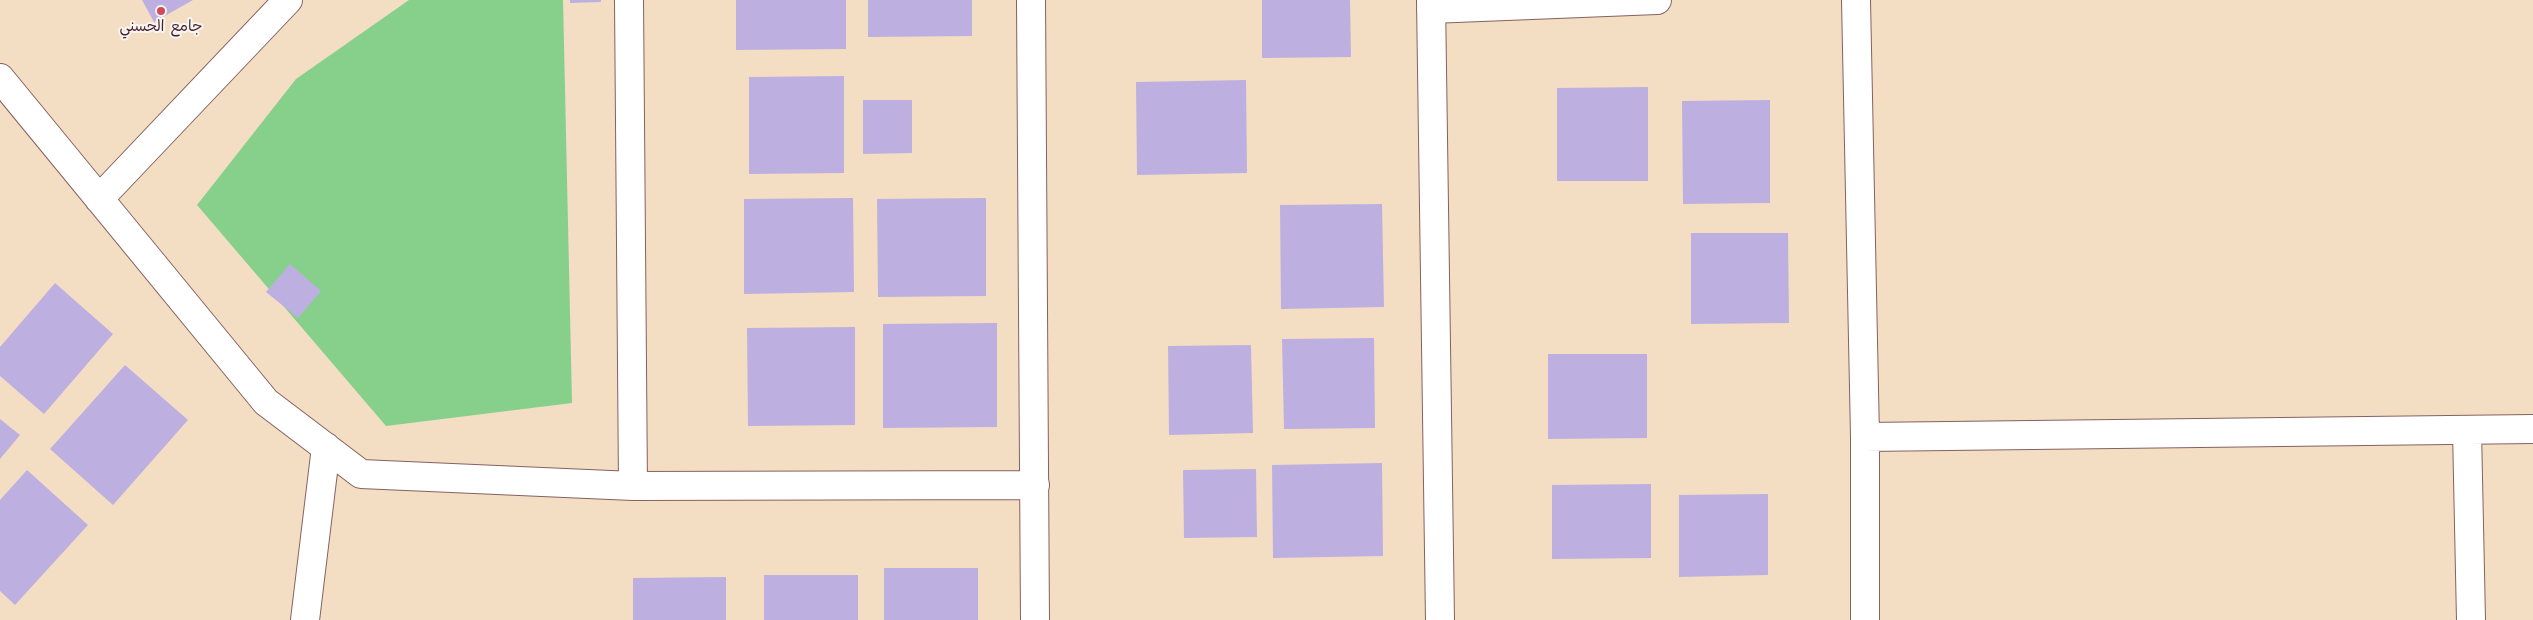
<!DOCTYPE html>
<meta charset="utf-8">
<style>
body{margin:0}
canvas{display:block;background:#f3ddc3}
</style>
<canvas width="2533" height="620"></canvas>
<script>
const g = document.querySelector('canvas').getContext('2d');
g.lineJoin = 'round';
function paint(path, color) {
  g.fillStyle = color;
  g.fill(path, 'evenodd');
}
function strokePath(path, color, width, dash) {
  g.strokeStyle = color;
  g.lineWidth = width;
  g.lineCap = dash ? 'butt' : 'round';
  g.setLineDash(dash || []);
  g.stroke(path);
}
function drawText(font, color, halo, rows, align = 'center') {
  g.font = font + ' Kalam,"Playpen Sans Arabic",sans-serif';
  g.lineWidth = 4;
  g.setLineDash([]);
  g.textBaseline = 'middle';
  g.strokeStyle = halo;
  g.fillStyle = color;
  for (const [text, x, y, turn = 0] of rows) {
    g.save();
    g.translate(x, y);
    g.rotate((+turn || 0) * Math.PI / 180);
    g.textAlign = isNaN(turn) ? turn : align;
    if (halo) g.strokeText(text, 0, 0);
    g.fillText(text, 0, 0);
    g.restore();
  }
}
const green = new Path2D(`
 M409 0H563L572 403 386 426 197 205 296 79Z`);
const building = new Path2D(`
 M142 0H193L154 22Z
 M570 0H601V2L570 3Z
 M736 0H846V49L736 50Z
 M868 0H972V36L868 37Z
 M1262 0H1350L1351 57 1262 58Z
 M844 76V173L749 174V77Z
 M1246 80 1247 173 1137 175 1136 82Z
 M1648 87V181H1557V88Z
 M863 100H912V153L863 154Z
 M1770 100V203L1683 204 1682 101Z
 M853 198 854 292 744 294V199Z
 M986 198V296L878 297 877 199Z
 M1382 204 1384 307 1281 309 1280 205Z
 M1691 233H1788L1789 323 1691 324Z
 M290 264 321 291 298 318 266 292Z
 M55 283 113 334 44 414 0 376V347Z
 M997 323V427L883 428V324Z
 M855 327V425L748 426 747 328Z
 M1374 338 1375 428 1284 429 1282 339Z
 M1251 345 1253 433 1169 435 1168 346Z
 M1548 354H1647V438L1548 439Z
 M125 365 188 420 113 505 50 449Z
 M0 419 20 435 0 459Z
 M1382 463 1383 556 1273 558 1272 465Z
 M1256 469 1257 537 1184 538 1183 470Z
 M27 470 88 525 15 605 0 591V500Z
 M1651 484V558L1552 559V485Z
 M1768 494V575L1679 577V495Z
 M884 568H978V620H884Z
 M764 575H858V620H764Z
 M726 577V620H633V578Z`);
const street = new Path2D(`
 M629 0 633 486
 M1031 0 1035 620
 M1431 0 1440 620
 M1856 0 1865 437V620
 M1431 9 1657 0
 M0 78 266 402 361 474 633 486 1035 485
 M99 199 288 0
 M2467 430 2471 620
 M1865 437 2533 429
 M305 620 326 447`);
const markers = [
 [161,11,5,"#d1495b"]
];
const poiNames = [
 ["جامع الحسني",161,28]
];
paint(green, '#87d08c');
paint(building, '#bdb0e0');
strokePath(street, '#856260', 30);
strokePath(street, '#fff', 28);
for (const [x, y, r, color] of markers) {
  const dot = new Path2D();
  dot.arc(x, y, r, 0, 2 * Math.PI);
  g.fillStyle = color;
  g.fill(dot);
  strokePath(dot, '#f6f6f2', 2);
}
drawText('15px', '#4a1f2b', '#f6f6f2', poiNames);
</script>
